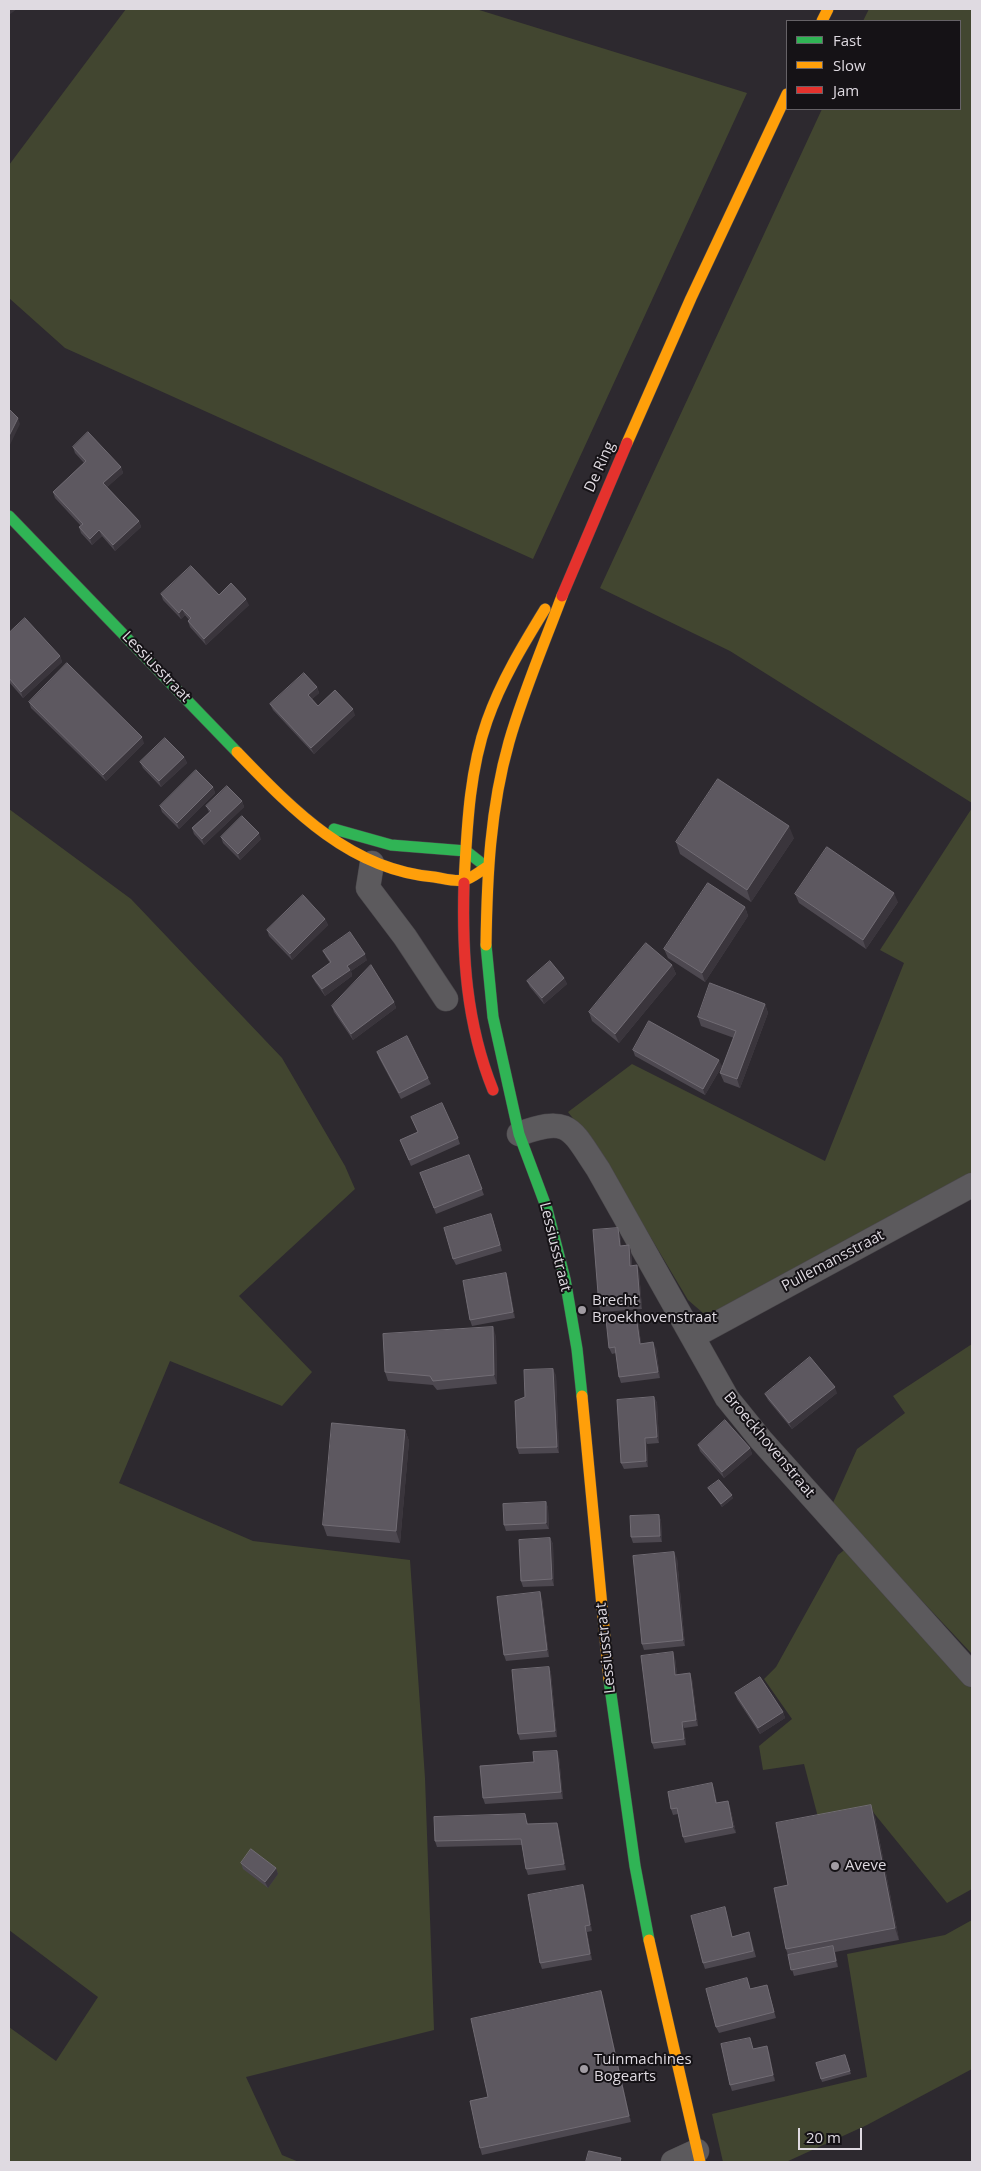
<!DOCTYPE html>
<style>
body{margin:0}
#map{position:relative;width:981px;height:2171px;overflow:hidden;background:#2d292f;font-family:"Open Sans",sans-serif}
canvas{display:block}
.frame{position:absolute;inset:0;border:10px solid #dfdae1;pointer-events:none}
.legend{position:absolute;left:786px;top:20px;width:175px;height:90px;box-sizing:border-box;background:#151216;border:1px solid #666267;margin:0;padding:6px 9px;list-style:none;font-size:15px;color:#dfdae1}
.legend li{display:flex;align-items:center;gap:10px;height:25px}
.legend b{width:25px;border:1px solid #666267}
.scale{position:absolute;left:798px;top:2128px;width:64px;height:22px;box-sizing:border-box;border:2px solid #dfdae1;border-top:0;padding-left:6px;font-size:15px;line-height:18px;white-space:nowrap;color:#dfdae1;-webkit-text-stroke:4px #151216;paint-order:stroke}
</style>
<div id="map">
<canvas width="981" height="2171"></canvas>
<div class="frame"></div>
<ul class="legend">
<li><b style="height:6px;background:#30b455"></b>Fast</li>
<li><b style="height:6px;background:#ff9f0a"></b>Slow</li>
<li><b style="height:6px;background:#e5322d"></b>Jam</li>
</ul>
<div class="scale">20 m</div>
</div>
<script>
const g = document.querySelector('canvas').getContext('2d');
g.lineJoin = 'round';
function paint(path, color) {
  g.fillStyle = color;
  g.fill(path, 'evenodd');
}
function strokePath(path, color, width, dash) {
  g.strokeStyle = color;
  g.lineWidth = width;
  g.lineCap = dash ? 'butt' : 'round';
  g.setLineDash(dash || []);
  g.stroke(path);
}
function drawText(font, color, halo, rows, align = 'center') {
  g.font = font + ' "Open Sans",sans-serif';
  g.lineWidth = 4;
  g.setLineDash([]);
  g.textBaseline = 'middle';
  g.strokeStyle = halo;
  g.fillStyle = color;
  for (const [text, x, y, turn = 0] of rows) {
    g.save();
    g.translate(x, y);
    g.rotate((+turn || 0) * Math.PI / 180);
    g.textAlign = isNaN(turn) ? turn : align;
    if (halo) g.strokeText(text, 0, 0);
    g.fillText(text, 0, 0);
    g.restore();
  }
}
const green = new Path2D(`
 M126 9H476L747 93 533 559 65 348 9 298V165Z
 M869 9H972V803L730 651 600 588 822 109H960V21H863Z
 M972 808V1177L726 1310 703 1313 688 1300 601 1154 568 1112 632 1064 825 1161 904 963 880 950Z
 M9 809 131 899 282 1058 345 1166 355 1189 239 1296 312 1372 282 1406 170 1361 119 1483 253 1541 410 1560 425 1778 434 2030 246 2077 282 2155 299 2162H9V2027L56 2061 98 1997 9 1930Z
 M972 1344V1654L832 1505 857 1449 905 1413 893 1396Z
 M848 1547 972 1689V1889L947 1903 873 1812 819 1821 804 1764 763 1770 759 1746 792 1719 764 1679 776 1667 838 1555Z
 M972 1920V2069L867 2125 786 2162H723L712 2114 867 2077 847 1954 945 1935Z`);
const street = new Path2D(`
 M372 863 368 888 405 937 446 999
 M519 1134C570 1115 571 1129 598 1169L727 1398 761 1440 972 1675
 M694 1336 972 1185
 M673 2162 697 2151`);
const fast = new Path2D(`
 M9 516 237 752
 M334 829 391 845 466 851 480 862
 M486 945 493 1017 519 1134 547 1209 565 1279 577 1349 582 1396
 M609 1680 635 1866 649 1940`);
const slow = new Path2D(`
 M822 21 828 9
 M627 443 691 298 787 94
 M237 752C292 809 350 870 434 877 442 878 455 882 464 880 471 879 480 871 487 867
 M464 883C467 829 469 772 487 721 501 681 523 645 545 609
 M486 945C487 877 490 809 509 742 523 693 544 644 562 596
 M582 1396 609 1680
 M649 1940 700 2162`);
const jam = new Path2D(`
 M562 596 627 443
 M464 883C462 955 466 1023 493 1090`);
const wall = new Path2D(`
 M73 447 121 467 123 473 107 487 139 521 141 527 115 551 102 536 92 545 81 533 79 527 81 526 55 498 53 492 84 463 75 453Z
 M161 594 219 595 249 605 206 645 190 627 188 621 189 620 185 615 181 619 163 600Z
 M9 633 60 656 62 662 23 698 9 682Z
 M317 687 319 693 312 699 318 706 355 715 314 754 273 710 270 704Z
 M29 702 144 743 106 781 31 708Z
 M184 757 187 763 161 787 143 768 140 762Z
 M213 787 215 793 179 829 162 812 160 806Z
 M242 801 244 807 204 845 194 834 192 828 209 812 206 806Z
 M221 837 261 839 240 860 223 843Z
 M794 838 751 902 680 854 676 842Z
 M795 894 898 902 866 949 799 903Z
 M745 907 748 916 705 982 668 958 664 949Z
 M325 919 328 925 292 960 269 936 267 930Z
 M323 951 367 960 351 971 352 976 325 996 315 982 312 976 330 963 326 957Z
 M672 965 676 974 619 1043 592 1021 589 1012Z
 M564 978 567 984 544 1004 530 987 527 981Z
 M394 1002 396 1008 353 1040 334 1012 332 1006Z
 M765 1004 768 1013 740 1088 724 1082 720 1073 734 1038 701 1026 698 1017Z
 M633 1050 722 1066 705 1095 635 1056Z
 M377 1052 428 1078 431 1084 401 1099 379 1058Z
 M411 1117 458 1138 460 1144 411 1166 400 1140 418 1132Z
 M469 1155 484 1195 436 1214 420 1173Z
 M493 1220 502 1251 456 1265 453 1259Z
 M620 1234 621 1246 629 1245 631 1251 632 1265 639 1271 642 1309 601 1312 599 1306Z
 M506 1273 508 1279 515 1318 472 1326 470 1320Z
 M636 1315 638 1321 641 1343 656 1348 660 1378 621 1383 619 1377 616 1353 612 1354 609 1348Z
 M496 1336 497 1384 437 1390 433 1385 388 1381 385 1372Z
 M556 1375 559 1453 519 1454 517 1448 525 1397Z
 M837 1393 792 1429 768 1400 765 1394Z
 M654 1397 657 1403 659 1443 647 1444 648 1467 624 1469 621 1463Z
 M405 1430 409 1441 400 1543 327 1536 323 1525Z
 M698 1445 750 1448 752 1454 724 1478 700 1451Z
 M708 1488 733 1498 722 1507 710 1491Z
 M546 1502 548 1508 549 1529 506 1531 504 1525Z
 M659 1515 661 1521 662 1542 633 1543 631 1537Z
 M550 1538 553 1544 554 1586 523 1587 521 1581Z
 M677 1558 685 1646 644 1650 642 1644Z
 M542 1598 549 1657 506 1661 504 1655Z
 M675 1658 677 1675 692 1679 698 1726 684 1728 686 1745 654 1749 652 1743Z
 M549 1667 551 1673 557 1737 520 1740 518 1734Z
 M735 1693 783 1712 785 1718 760 1734 737 1699Z
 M559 1757 563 1799 485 1804 483 1798 534 1762Z
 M712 1783 714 1789 717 1803 728 1801 730 1807 736 1833 685 1843 683 1837 678 1814 673 1815 671 1809Z
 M875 1817 899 1940 835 1952 838 1967 794 1976 786 1949 788 1885Z
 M527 1821 528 1824 559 1829 566 1870 528 1875 526 1869 522 1845 437 1847 435 1841Z
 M241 1863 276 1868 278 1874 268 1888 243 1869Z
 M585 1892 592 1931 587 1932 592 1960 542 1969 540 1963Z
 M725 1907 732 1936 751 1938 756 1957 705 1969 703 1963Z
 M749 1984 750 1989 767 1985 776 2018 719 2033 716 2027Z
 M601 1991 603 1997 631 2122 482 2155 480 2148 488 2097Z
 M750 2038 753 2049 769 2052 775 2081 732 2091 730 2085Z
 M845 2055 851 2074 822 2082 816 2063Z`);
const shadedWall = new Path2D(`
 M9 9H17L9 15Z
 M18 418 20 424 9 447V436Z
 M121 467 123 473 105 489 103 483Z
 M139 521 141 527 115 551 113 545Z
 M99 530 102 536 92 545 90 539Z
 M246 599 249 605 206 645 204 639Z
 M182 609 185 615 181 619 179 613Z
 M60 656 62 662 23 698 21 692Z
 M317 687 319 693 310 701 308 695Z
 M353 709 355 715 314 754 311 748Z
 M142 737 144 743 106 781 103 775Z
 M184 757 187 763 161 787 159 781Z
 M213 787 215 793 179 829 177 823Z
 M242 801 244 807 204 845 202 839Z
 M789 826 794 838 751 902 747 890Z
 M259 833 261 839 240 860 238 854Z
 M894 893 898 902 866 949 863 940Z
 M745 907 748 916 705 982 702 973Z
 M325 919 328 925 292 960 290 954Z
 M365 954 367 960 351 971 352 976 325 996 322 989 347 966Z
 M672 965 676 974 619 1043 615 1034Z
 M564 978 567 984 544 1004 542 998Z
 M394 1002 396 1008 353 1040 351 1034Z
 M765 1004 768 1013 740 1088 737 1079Z
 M719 1060 722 1066 705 1095 703 1089Z
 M618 1228 620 1234 622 1252 620 1246Z
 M629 1245 631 1251 632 1272 630 1266Z
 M637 1265 639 1271 642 1309 640 1303Z
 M506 1273 508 1279 515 1318 513 1312Z
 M636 1315 638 1321 642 1350 640 1344Z
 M493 1327 496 1336 497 1384 494 1375Z
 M653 1342 656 1348 660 1378 658 1372Z
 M553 1369 556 1375 559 1453 557 1447Z
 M835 1387 837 1393 792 1429 789 1423Z
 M654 1397 657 1403 659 1443 657 1437Z
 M405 1430 409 1441 400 1543 396 1531Z
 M645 1438 647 1444 648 1467 646 1461Z
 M750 1448 752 1454 724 1478 722 1472Z
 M732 1495 733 1498 722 1507 721 1504Z
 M546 1502 548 1508 549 1529 546 1523Z
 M659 1515 661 1521 662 1542 660 1536Z
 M550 1538 553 1544 554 1586 552 1579Z
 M674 1552 677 1558 685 1646 683 1640Z
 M540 1592 542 1598 549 1657 547 1650Z
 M673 1652 675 1658 678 1681 675 1675Z
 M549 1667 551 1673 557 1737 555 1731Z
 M690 1673 692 1679 698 1726 696 1720Z
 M783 1712 785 1718 760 1734 758 1728Z
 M682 1722 684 1728 686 1745 684 1739Z
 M557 1751 559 1757 563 1799 561 1792Z
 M712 1783 714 1789 718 1810 716 1803Z
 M728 1801 730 1807 736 1833 733 1827Z
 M871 1805 875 1817 899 1940 895 1928Z
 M557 1823 559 1829 566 1870 564 1864Z
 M276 1868 278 1874 268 1888 265 1882Z
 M583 1885 585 1892 592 1931 590 1925Z
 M725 1907 727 1913 734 1943 732 1937Z
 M585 1926 587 1932 592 1960 590 1954Z
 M833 1946 835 1952 838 1967 836 1961Z
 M601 1991 603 1997 631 2122 629 2116Z
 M767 2046 769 2052 775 2081 773 2075Z`);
const building = new Path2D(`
 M9 409 18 418 9 436Z
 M88 432 121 467 103 483 139 521 113 545 99 530 90 539 79 527 83 524 53 492 86 461 73 447Z
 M191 566 219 595 231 583 246 599 204 639 188 621 191 618 182 609 179 613 161 594Z
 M25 618 60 656 21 692 9 678V633Z
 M67 663 142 737 103 775 29 702Z
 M304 673 317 687 308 695 318 706 335 690 353 709 311 748 270 704Z
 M165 738 184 757 159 781 140 762Z
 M196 770 213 787 177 823 160 806Z
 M718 779 789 826 747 890 676 842Z
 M227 786 242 801 202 839 192 828 211 811 206 806Z
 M242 816 259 833 238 854 221 837Z
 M827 847 894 893 863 940 795 894Z
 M708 883 745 907 702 973 664 949Z
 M303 895 325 919 290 954 267 930Z
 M350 932 365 954 347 966 350 970 322 989 312 976 331 962 323 951Z
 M646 943 672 965 615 1034 589 1012Z
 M550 961 564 978 542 998 527 981Z
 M371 965 394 1002 351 1034 332 1006Z
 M710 983 765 1004 737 1079 720 1073 736 1031 698 1017Z
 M649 1021 719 1060 703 1089 633 1050Z
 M407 1036 428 1078 399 1093 377 1052Z
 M442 1103 458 1138 409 1160 400 1140 418 1132 411 1117Z
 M469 1155 482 1189 434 1208 420 1173Z
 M491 1214 500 1245 453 1259 444 1228Z
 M618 1228 620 1246 629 1245 630 1266 637 1265 640 1303 599 1306 593 1230Z
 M506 1273 513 1312 470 1320 463 1281Z
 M636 1315 640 1344 653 1342 658 1372 619 1377 615 1347 609 1348 606 1319Z
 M493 1327 494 1375 433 1381 430 1376 385 1372 383 1334Z
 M810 1357 835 1387 789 1423 765 1394Z
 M553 1369 557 1447 517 1448 515 1401 525 1397 524 1370Z
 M654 1397 657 1437 645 1438 646 1461 621 1463 617 1400Z
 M725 1420 750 1448 722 1472 698 1445Z
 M332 1423 405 1430 396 1531 323 1525Z
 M719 1480 732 1495 721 1504 708 1488Z
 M546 1502V1523L504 1525 503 1504Z
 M659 1515 660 1536 631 1537 630 1516Z
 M550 1538 552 1579 521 1581 519 1540Z
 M674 1552 683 1640 642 1644 633 1556Z
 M540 1592 547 1650 504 1655 497 1597Z
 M673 1652 675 1675 690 1673 696 1720 682 1722 684 1739 652 1743 641 1656Z
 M549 1667 555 1731 518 1734 512 1670Z
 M760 1677 783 1712 758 1728 735 1693Z
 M557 1751 561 1792 483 1798 480 1766 534 1762 533 1752Z
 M712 1783 716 1803 728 1801 733 1827 683 1837 677 1808 671 1809 668 1792Z
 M871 1805 895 1928 786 1949 774 1888 788 1885 776 1823Z
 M525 1814 527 1824 557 1823 564 1864 526 1869 521 1839 435 1841 434 1817Z
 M251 1849 276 1868 265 1882 241 1863Z
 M583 1885 590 1925 585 1926 590 1954 540 1963 528 1895Z
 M725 1907 732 1937 749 1932 753 1951 703 1963 691 1916Z
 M833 1946 836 1961 791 1970 788 1955Z
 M747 1978 750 1989 767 1985 774 2012 716 2027 706 1989Z
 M601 1991 629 2116 480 2148 470 2101 488 2097 471 2019Z
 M750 2038 753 2049 767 2046 773 2075 730 2085 721 2044Z
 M845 2055 850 2071 821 2079 816 2063Z
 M589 2151 621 2158 620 2162H586Z`);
const markers = [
 [582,1310,5,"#a19ca3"],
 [835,1866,5,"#a19ca3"],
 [584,2069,5,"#a19ca3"]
];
const streetNames = [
 ["De Ring",600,467,-66],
 ["Lessiusstraat",156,667,46],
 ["Lessiusstraat",555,1247,76],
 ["Pullemansstraat",833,1261,-28],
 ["Broeckhovenstraat",769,1445,50],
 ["Lessiusstraat",606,1648,-96]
];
const poiNames = [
 ["Brecht",592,1301],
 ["Broekhovenstraat",592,1318],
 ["Aveve",845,1866],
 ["Tuinmachines",594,2060],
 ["Bogearts",594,2077]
];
paint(green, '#424630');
strokePath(street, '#4a474b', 25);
strokePath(fast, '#4a474b', 12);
strokePath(slow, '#4a474b', 12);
strokePath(jam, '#4a474b', 12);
strokePath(street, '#5c5a5d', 24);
strokePath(fast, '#30b455', 11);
strokePath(slow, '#ff9f0a', 11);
strokePath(jam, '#e5322d', 11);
paint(wall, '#4d4850');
paint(shadedWall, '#3a353c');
paint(building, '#5d5860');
strokePath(building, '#716c74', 1);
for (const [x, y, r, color] of markers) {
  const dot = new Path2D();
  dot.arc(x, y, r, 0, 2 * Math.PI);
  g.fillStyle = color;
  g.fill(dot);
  strokePath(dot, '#151216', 2);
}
drawText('15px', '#dfdae1', '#151216', streetNames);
drawText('15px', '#dfdae1', '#151216', poiNames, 'left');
</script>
